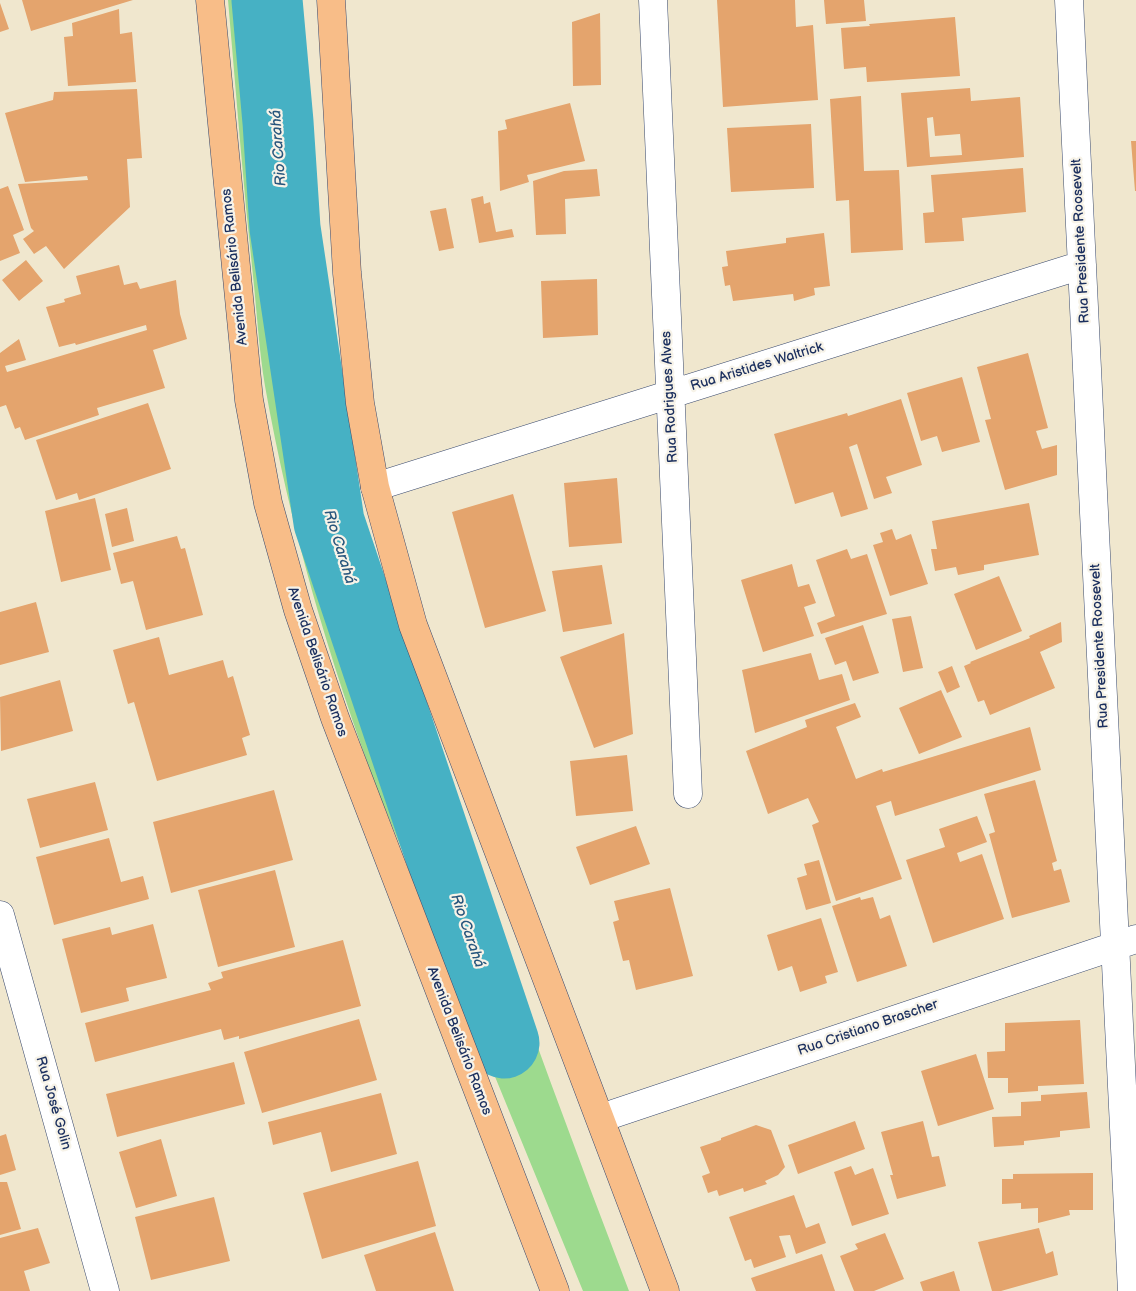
<!DOCTYPE html>
<meta charset="utf-8">
<style>
body{margin:0}
canvas{display:block;background:#f0e7ce}
</style>
<canvas width="1136" height="1291"></canvas>
<script>
const g = document.querySelector('canvas').getContext('2d');
g.lineJoin = 'round';
function paint(path, color) {
  g.fillStyle = color;
  g.fill(path, 'evenodd');
}
function strokePath(path, color, width, dash) {
  g.strokeStyle = color;
  g.lineWidth = width;
  g.lineCap = dash ? 'butt' : 'round';
  g.setLineDash(dash || []);
  g.stroke(path);
}
function drawText(font, color, halo, rows, align = 'center') {
  g.font = font + ' "Balsamiq Sans",sans-serif';
  g.lineWidth = 4.5;
  g.setLineDash([]);
  g.textBaseline = 'middle';
  g.strokeStyle = halo;
  g.fillStyle = color;
  for (const [text, x, y, turn = 0] of rows) {
    g.save();
    g.translate(x, y);
    g.rotate((+turn || 0) * Math.PI / 180);
    g.textAlign = isNaN(turn) ? turn : align;
    if (halo) g.strokeText(text, 0, 0);
    g.fillText(text, 0, 0);
    g.restore();
  }
}
const green = new Path2D(`
 M228 0H297C305 96 310 193 322 289 332 362 345 435 361 507 389 633 432 753 475 874 525 1013 576 1153 629 1291H583L379 794C329 660 290 527 265 386 259 350 257 313 253 276 243 184 236 92 228 0Z`);
const stream = new Path2D(`
 M250 130 278 122`);
const river = new Path2D(`
 M267 0 278 122 285 228 329 522 504 1043`);
const building = new Path2D(`
 M22 0H133L31 31Z
 M717 0H795L796 27 813 25 818 100 723 107Z
 M824 0H864L866 21 826 24Z
 M0 3 9 29 0 32Z
 M119 9 120 34 132 32 136 82 68 86 64 37 73 36 72 23Z
 M600 13 601 85 573 86 572 22Z
 M955 17 960 76 867 82 866 67 844 69 841 28 870 26 869 24Z
 M970 88 971 101 1020 97 1024 157 907 167 901 93ZM933 117 935 136 960 134 962 155 930 157 927 118Z
 M137 89 142 158 127 159 130 207 64 269 46 246 34 254 23 239 34 231 31 228 18 184 88 180 87 176 25 182 5 113 53 100 54 92Z
 M861 96 864 171 899 170 903 250 851 253 849 200 836 201 830 99Z
 M570 103 585 161 527 175 529 182 500 191 498 131 507 129 505 120Z
 M811 124 814 188 731 192 727 128Z
 M1131 141H1136V191H1135Z
 M1023 168 1026 212 962 218 964 241 925 243 923 213 934 212 931 175Z
 M597 169 600 196 565 199 566 234 536 235 533 181 564 171Z
 M8 186 24 230 13 235 20 253 0 261V189Z
 M483 196 484 204 490 202 496 232 512 229 514 237 479 243 471 199Z
 M446 208 454 248 439 251 430 211Z
 M824 233 830 286 814 288 815 295 794 301 793 294 733 301 730 285 725 286 722 267 728 266 726 251 786 243V238Z
 M26 260 43 281 19 301 2 280Z
 M119 265 124 285 137 282 140 289 176 280 180 314 187 339 153 350 165 388 97 408 99 415 25 440 20 427 15 429 6 405 0 407V353L19 339 26 360 5 366 7 372 147 330 146 325 76 345 75 343 59 347 46 307 65 302 64 299 81 294 76 276Z
 M597 279 598 335 543 338 541 281Z
 M1028 353 1048 428 1036 431 1042 449 1057 445V475L1005 490 985 420 991 419 977 367Z
 M962 377 980 442 942 452 937 436 921 441 907 393Z
 M901 399 922 465 886 477 892 493 874 499 857 444 849 447 868 509 841 517 833 492 795 504 774 434 847 413 848 416Z
 M148 403 171 469 79 500 77 493 56 500 36 440Z
 M617 478 622 543 569 547 564 483Z
 M513 494 546 611 485 628 452 512Z
 M95 498 111 570 61 582 45 511Z
 M1029 503 1039 555 984 565V570L958 575 956 567 935 571 931 549H937L932 521Z
 M127 508 134 541 112 547 105 514Z
 M892 529 896 540 911 534 928 584 890 596 873 545 883 542 880 533Z
 M177 536 181 549 185 548 203 615 146 630 133 581 121 584 113 553Z
 M847 549 851 559 867 554 887 614 821 634 817 623 835 616 816 560Z
 M792 564 798 587 809 584 816 603 804 607 814 636 763 652 741 580Z
 M602 565 612 624 563 632 552 571Z
 M999 576 1022 631 976 650 954 594Z
 M36 602 49 652 0 665V612Z
 M911 616 923 668 903 672 892 619Z
 M1061 622 1062 642 1040 652 1055 688 990 715 984 700 978 702 964 666 971 663 970 662 1030 638 1029 636Z
 M863 625 879 673 853 681 846 661 835 665 825 638Z
 M624 633 633 734 594 748 560 657Z
 M159 637 169 675 223 660 228 678 233 676 250 735 242 738 247 755 157 781 134 702 128 704 113 650Z
 M811 653 819 680 842 674 850 700 755 733 742 670Z
 M952 666 960 687 947 693 938 672Z
 M60 680 73 731 1 751 0 697Z
 M941 690 962 737 919 754 899 708Z
 M855 703 861 717 836 727 856 779 882 769 883 772 1030 727 1041 770 895 816 891 801 876 806 902 879 836 901 812 825 819 822 808 798 768 814 746 751 807 727 805 720Z
 M627 755 633 811 576 816 570 761Z
 M1035 780 1057 861 1052 863 1054 871 1061 869 1070 902 1012 918 989 834 995 832 984 794Z
 M95 782 108 830 40 848 27 799Z
 M274 790 293 860 171 893 153 822Z
 M977 816 987 842 957 853 960 862 982 854 1004 919 933 943 906 860 945 847 939 829Z
 M636 826 650 864 590 885 576 847Z
 M109 838 121 882 143 876 149 899 54 925 36 857Z
 M819 860 831 903 806 910 797 878 807 875 804 864Z
 M275 870 295 947 218 967 198 890Z
 M670 888 693 976 636 990 629 960 623 961 613 922 619 920 614 901Z
 M860 897 861 900 873 897 880 919 890 915 907 966 857 982 832 906Z
 M821 918 838 972 825 976 827 983 800 992 792 966 778 971 767 935Z
 M153 924 167 978 126 988 129 1001 81 1013 62 939 110 927 112 935Z
 M343 940 361 1006 239 1039V1036L224 1040 221 1029 95 1062 85 1023 211 990 208 983 223 978 221 972Z
 M359 1019 377 1080 262 1113 244 1052Z
 M1080 1020 1084 1084 1038 1086V1091L1008 1093V1078H988L987 1052 1005 1051V1023Z
 M976 1054 994 1109 938 1126 921 1071Z
 M234 1062 245 1104 117 1137 106 1094Z
 M1087 1092 1090 1128 1060 1131V1137L1024 1141V1145L994 1147 992 1117 1021 1116V1102L1041 1101V1095Z
 M381 1093 397 1154 331 1172 321 1132 273 1145 268 1122Z
 M855 1121 865 1149 798 1174 788 1145Z
 M923 1121 932 1157 939 1156 946 1186 897 1199 890 1175H893L881 1132Z
 M756 1125 771 1130 785 1167 778 1175 765 1181 767 1184 744 1192 743 1188 719 1196 717 1190 708 1193 702 1176 710 1173 700 1147 721 1140V1138Z
 M6 1134 16 1170 0 1175V1136Z
 M161 1139 177 1196 136 1208 119 1152Z
 M418 1161 436 1226 322 1259 303 1193Z
 M851 1166 855 1175 873 1168 889 1214 852 1226 834 1172Z
 M1093 1173V1210H1069L1070 1215 1038 1223V1208L1021 1209V1203L1002 1204V1179H1013V1174Z
 M0 1182H7L21 1229 0 1235Z
 M794 1195 806 1228 819 1223 826 1243 796 1254 790 1235 779 1236 786 1257 754 1268 751 1259 745 1261 729 1217Z
 M214 1197 230 1261 151 1280 135 1217Z
 M38 1228 50 1263 24 1271 30 1291H0V1238Z
 M1039 1228 1046 1254 1053 1251 1058 1275 1001 1291H992L978 1242Z
 M435 1232 454 1291H376L364 1255Z
 M885 1233 904 1279 874 1291H854L840 1256 858 1249 855 1244Z
 M822 1254 835 1291H756L751 1278Z
 M954 1271 960 1291H923L920 1282Z`);
const minor = new Path2D(`
 M653 0 688 794
 M1069 0 1132 1291
 M375 487 1082 265
 M0 915 105 1291
 M601 1118 1136 939`);
const major = new Path2D(`
 M210 0 249 400 268 503 298 610 335 718 555 1291
 M331 0 347 273 360 403 375 487 413 625 665 1291`);
const streetNames = [
 ["Rua Presidente Roosevelt",1081,241,-93],
 ["Avenida Belisário Ramos",235,267,-96],
 ["Rua Aristides Waltrick",757,367,-17],
 ["Rua Rodrigues Alves",670,397,-93],
 ["Rua Presidente Roosevelt",1100,646,-93],
 ["Avenida Belisário Ramos",317,662,71],
 ["Rua Cristiano Brascher",868,1028,-19],
 ["Avenida Belisário Ramos",459,1041,69],
 ["Rua José Golin",53,1103,74]
];
const waterNames = [
 ["Rio Carahá",279,148,-94],
 ["Rio Carahá",339,547,73],
 ["Rio Carahá",467,931,71]
];
paint(green, '#9dda8e');
strokePath(stream, '#46b1c4', 12);
strokePath(river, '#46b1c4', 71);
paint(building, '#e4a46d');
strokePath(minor, '#3b4b6f', 29);
strokePath(major, '#3b4b6f', 29);
strokePath(minor, '#fff', 28);
strokePath(major, '#f8bd88', 28);
drawText('14px', '#1b2f5e', '#f7f3e8', streetNames);
drawText('italic 15px', '#28567d', '#f7f3e8', waterNames);
</script>
